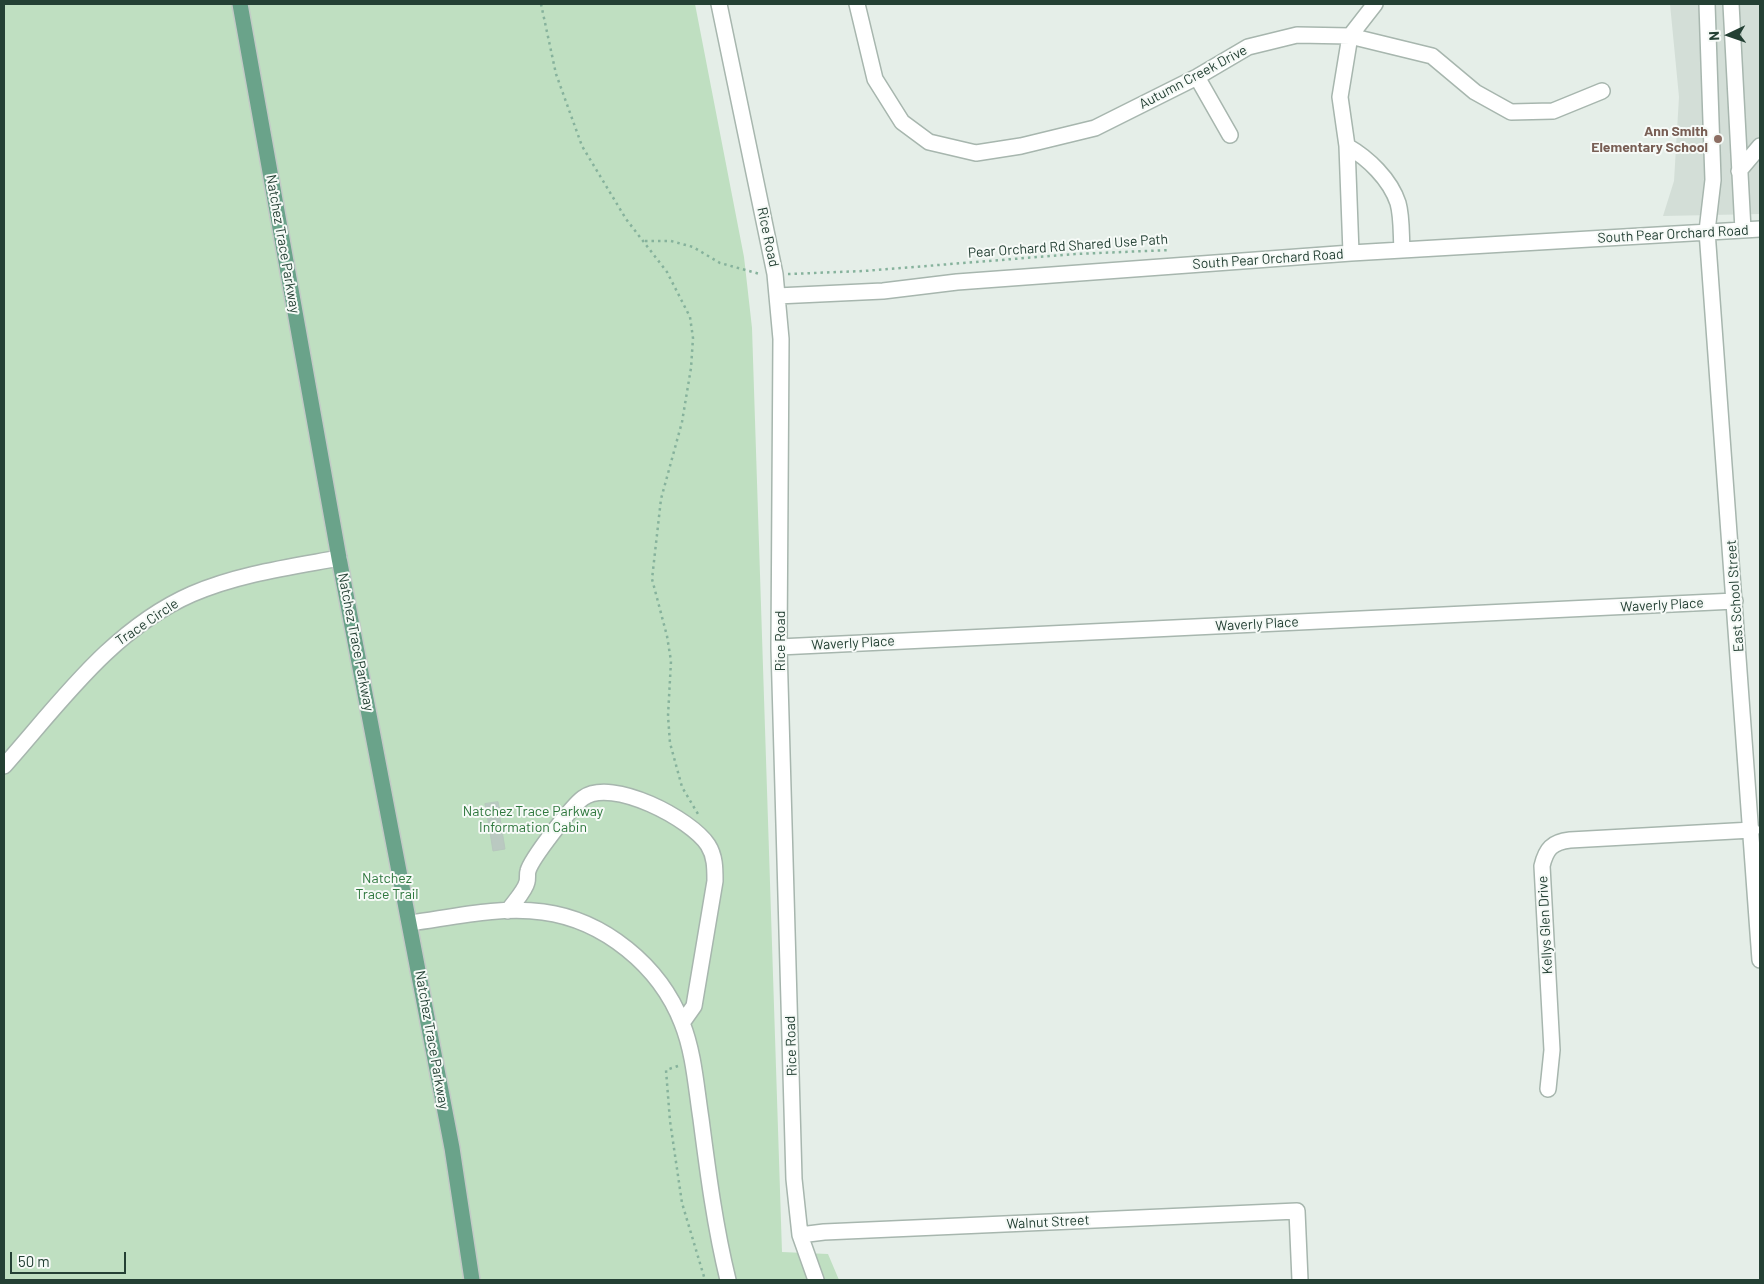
<!DOCTYPE html>
<style>
body{margin:0}
#map{position:relative;width:1764px;height:1284px;overflow:hidden;background:#e5eee8;font-family:Barlow,sans-serif}
canvas{display:block}
.frame{position:absolute;inset:0;border:5px solid #244034;pointer-events:none}
.north{position:absolute;left:1704px;top:10px;width:50px;height:50px;-webkit-text-stroke:4px #f6faf7;paint-order:stroke;rotate:267deg;font-size:14px;font-weight:700;line-height:20px;text-align:center;color:#244034}
.north::after{content:'';display:block;margin:auto;width:18px;height:22px;background:#244034;clip-path:polygon(50% 0,100% 100%,50% 72%,0 100%)}
.scale{position:absolute;left:10px;top:1252px;width:116px;height:22px;box-sizing:border-box;border:2px solid #244034;border-top:0;padding-left:6px;font-size:15px;line-height:18px;white-space:nowrap;color:#244034;-webkit-text-stroke:4px #f6faf7;paint-order:stroke}
</style>
<div id="map">
<canvas width="1764" height="1284"></canvas>
<div class="frame"></div>
<div class="north">N</div>
<div class="scale">50 m</div>
</div>
<script>
const g = document.querySelector('canvas').getContext('2d');
g.lineJoin = 'round';
function paint(path, color) {
  g.fillStyle = color;
  g.fill(path, 'evenodd');
}
function strokePath(path, color, width, dash) {
  g.strokeStyle = color;
  g.lineWidth = width;
  g.lineCap = dash ? 'butt' : 'round';
  g.setLineDash(dash || []);
  g.stroke(path);
}
function drawText(font, color, halo, rows, align = 'center') {
  g.font = font + ' Barlow,sans-serif';
  g.lineWidth = 4;
  g.setLineDash([]);
  g.textBaseline = 'middle';
  g.strokeStyle = halo;
  g.fillStyle = color;
  for (const [text, x, y, turn = 0] of rows) {
    g.save();
    g.translate(x, y);
    g.rotate((+turn || 0) * Math.PI / 180);
    g.textAlign = isNaN(turn) ? turn : align;
    if (halo) g.strokeText(text, 0, 0);
    g.fillText(text, 0, 0);
    g.restore();
  }
}
const built = new Path2D(`
 M1670 4H1760V214L1663 216 1674 181 1679 97Z`);
const green = new Path2D(`
 M4 4H695L744 257 752 328 782 1252 828 1254 839 1280H4Z`);
const building = new Path2D(`
 M498 802 500 812 487 814 485 804Z
 M500 812 501 817 488 820 487 814Z
 M500 818 505 849 493 851 488 820Z`);
const path = new Path2D(`
 M541 4 556 74 582 146 626 219 667 272 690 317 693 338 691 368 682 422 661 499 652 579 667 636 671 661 668 716 670 743 682 787 698 814
 M645 241H671L693 247 720 263 760 274
 M788 274 864 271 1075 254 1170 250
 M678 1066 666 1070 670 1121 682 1203 705 1280`);
const minor = new Path2D(`
 M719 4 775 274 781 339 779 647 794 1179 800 1235 816 1280
 M857 4 875 79 902 122 929 142 976 153 1021 146 1095 128 1197 77 1248 47 1297 35 1350 36 1432 56 1475 92 1511 112 1553 111 1602 91
 M1707 4 1713 180 1707 231 1760 960
 M1731 4 1743 230
 M1197 77 1230 135
 M1347 146C1368 158 1390 179 1398 203 1402 217 1401 235 1402 250
 M1739 171 1760 146
 M1351 253 1347 146 1340 97 1350 36 1375 4
 M777 296 883 291 957 282 1351 253 1760 229
 M779 647 1735 601
 M4 766C60 703 112 629 192 594 238 574 290 567 339 558
 M508 911C514 902 525 891 527 882 528 878 527 874 528 871 531 859 572 806 583 798 612 777 691 819 708 845 715 856 715 868 715 881L694 1006 682 1023
 M411 923C454 917 500 906 543 912 604 920 660 966 682 1023 694 1053 696 1087 701 1119 708 1173 715 1227 728 1280
 M1548 1089 1552 1050 1542 866C1546 849 1552 842 1570 840L1752 830
 M800 1235 824 1232 1297 1211 1300 1280`);
const major = new Path2D(`
 M240 4 339 558 452 1148 472 1280`);
const markers = [
 [1718,139,5,"#8d6e63"]
];
const streetNames = [
 ["Autumn Creek Drive",1193,77,-28],
 ["South Pear Orchard Road",1673,234,-3],
 ["Rice Road",768,237,78],
 ["Natchez Trace Parkway",283,244,80],
 ["Pear Orchard Rd Shared Use Path",1068,246,-4],
 ["South Pear Orchard Road",1268,259,-4],
 ["East School Street",1735,596,-94],
 ["Waverly Place",1662,605,-3],
 ["Trace Circle",147,622,-34],
 ["Waverly Place",1257,624,-3],
 ["Rice Road",780,641,-90],
 ["Natchez Trace Parkway",356,642,79],
 ["Waverly Place",853,643,-3],
 ["Kellys Glen Drive",1545,925,-93],
 ["Natchez Trace Parkway",432,1040,80],
 ["Rice Road",791,1046,-92],
 ["Walnut Street",1048,1222,-3]
];
const educationNames = [
 ["Ann Smith",1708,131],
 ["Elementary School",1708,147]
];
const parkNames = [
 ["Natchez Trace Parkway",533,811],
 ["Information Cabin",533,827],
 ["Natchez",387,878],
 ["Trace Trail",387,894]
];
paint(built, '#d3ded7');
paint(green, '#bfdfc1');
paint(building, '#bac9c1');
strokePath(building, '#b7c8be', 1);
strokePath(minor, '#a7b6ae', 18);
strokePath(major, '#c2cac6', 18);
strokePath(path, '#86b29c', 2.5, [2.5, 4]);
strokePath(minor, '#fff', 15);
strokePath(major, '#6aa38a', 15);
for (const [x, y, r, color] of markers) {
  const dot = new Path2D();
  dot.arc(x, y, r, 0, 2 * Math.PI);
  g.fillStyle = color;
  g.fill(dot);
  strokePath(dot, '#f6faf7', 2);
}
drawText('14px', '#244034', '#f6faf7', streetNames);
drawText('bold 14px', '#785e54', '#f6faf7', educationNames, 'right');
drawText('14px', '#2e773d', '#f6faf7', parkNames);
</script>
